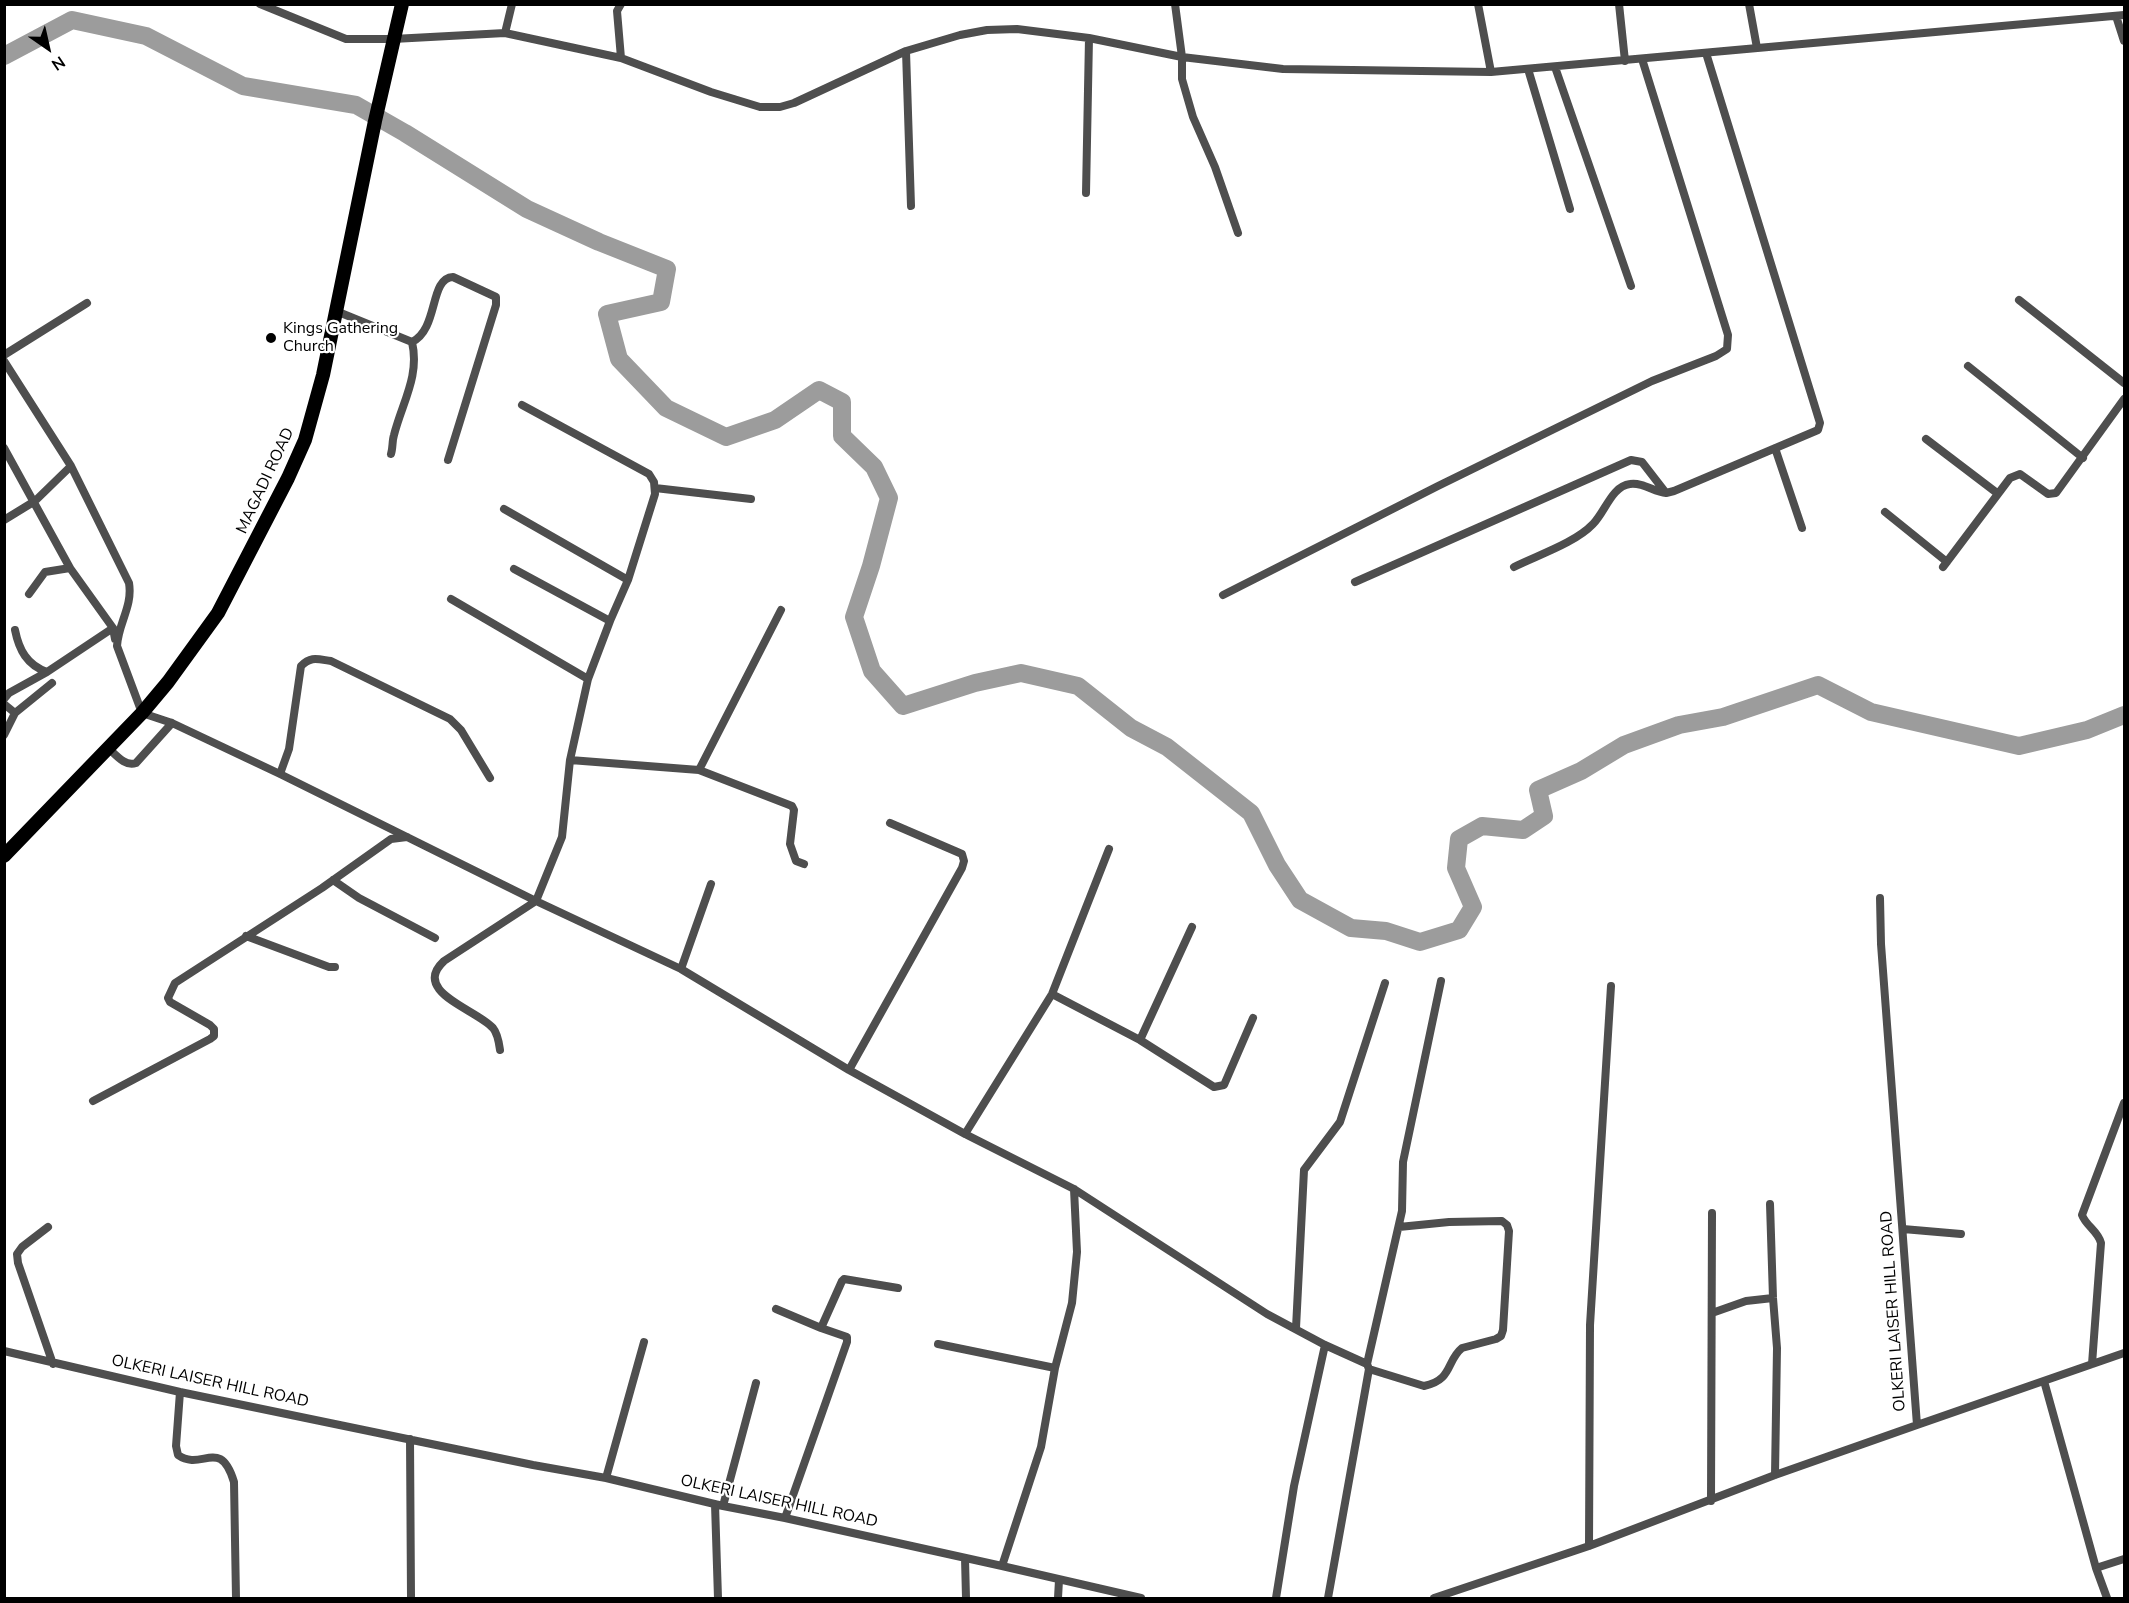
<!DOCTYPE html>
<style>
body{margin:0}
#map{position:relative;width:2129px;height:1603px;overflow:hidden;background:#fff;font-family:"Nunito Sans",sans-serif}
canvas{display:block}
.frame{position:absolute;inset:0;border:6px solid #000;pointer-events:none}
.north{position:absolute;left:18px;top:18px;width:60px;height:60px;-webkit-text-stroke:4px #fff;paint-order:stroke;rotate:146deg;font-size:16px;font-weight:700;line-height:24px;text-align:center;color:#000}
.north::after{content:'';display:block;margin:auto;width:21px;height:27px;background:#000;clip-path:polygon(50% 0,100% 100%,50% 72%,0 100%)}
</style>
<div id="map">
<canvas width="2129" height="1603"></canvas>
<div class="frame"></div>
<div class="north">N</div>
</div>
<script>
const g = document.querySelector('canvas').getContext('2d');
g.lineJoin = 'round';
function strokePath(path, color, width, dash) {
  g.strokeStyle = color;
  g.lineWidth = width;
  g.lineCap = dash ? 'butt' : 'round';
  g.setLineDash(dash || []);
  g.stroke(path);
}
function drawText(font, color, halo, rows, align = 'center') {
  g.font = font + ' "Nunito Sans",sans-serif';
  g.lineWidth = 4.5;
  g.setLineDash([]);
  g.textBaseline = 'middle';
  g.strokeStyle = halo;
  g.fillStyle = color;
  for (const [text, x, y, turn = 0] of rows) {
    g.save();
    g.translate(x, y);
    g.rotate((+turn || 0) * Math.PI / 180);
    g.textAlign = isNaN(turn) ? turn : align;
    if (halo) g.strokeText(text, 0, 0);
    g.fillText(text, 0, 0);
    g.restore();
  }
}
const river = new Path2D(`
 M4 56 72 20 146 36 243 86 356 105 405 133 527 209 599 242 667 269 661 302 607 314 619 359 666 408 726 437 775 420 819 390 842 402V436L874 467 889 498 871 566 854 617 872 671 903 706 975 683 1021 673 1078 686 1131 728 1167 747 1251 813 1277 865 1300 900 1351 928 1386 931 1420 942 1459 930 1473 907 1456 868 1459 839 1482 826 1523 830 1544 816 1538 790 1581 771 1624 745 1679 725 1723 717 1818 685 1871 712 2019 746 2087 730 2124 715`);
const minor = new Path2D(`
 M260 4 346 39H393L505 33 621 58 711 92 760 107H780L794 103 906 51 960 35 987 30 1017 29 1089 38 1182 57 1283 69 1491 72 2124 15
 M1175 4 1182 57V79L1193 117 1215 167 1238 233
 M1478 4 1491 72
 M1619 4 1625 61
 M1749 4 1757 48
 M2116 16 2124 41
 M505 33 512 4
 M906 51 911 206
 M621 58 617 11 621 4
 M1555 67 1631 286
 M1528 69 1570 209
 M1086 193 1089 38
 M2019 300 2124 383
 M336 311 412 342C439 329 429 278 453 277L496 297V305L448 460
 M4 355 87 303
 M4 361 71 466 129 583C133 606 118 624 117 646L142 713 172 723 280 774 536 901 681 969 849 1070 965 1134 1074 1189 1267 1314 1325 1345 1367 1364
 M1968 366 2083 458
 M1926 439 1997 493
 M4 448 70 568 113 628 115 639
 M1775 448 1802 528
 M391 454C393 448 392 441 394 435 402 403 420 376 412 342
 M655 488 751 499
 M504 509 628 580
 M1885 512 1947 562
 M4 520 35 501 71 466
 M1514 567C1538 555 1575 543 1593 524 1605 512 1612 486 1630 484 1643 482 1654 492 1666 493
 M1943 567 2010 478 2020 474 2048 494 2056 493 2124 399
 M514 569 610 621
 M1355 582 1631 460 1642 462 1666 493 1674 491 1818 430 1820 423 1706 53
 M29 594 45 572 70 568
 M1223 595 1438 486 1652 381 1716 356 1727 349 1728 335 1642 59
 M451 599 588 679
 M15 630C19 650 27 665 47 672
 M4 699 9 693 47 672 113 628
 M4 704 15 713
 M4 735 15 713 52 683
 M108 748C116 755 125 767 136 763L172 723
 M570 760 699 770 792 806 794 810 790 844 796 861 804 864
 M699 770 781 610
 M280 774 289 749 301 666C311 656 317 659 331 661L450 719 461 730 490 778
 M333 880 359 898 435 938
 M246 936 329 967H335
 M681 969 711 884
 M1052 994 1140 1040 1214 1087 1224 1085 1253 1018
 M1140 1040 1192 927
 M500 1050C499 1043 498 1034 493 1028 476 1009 411 992 444 961L536 901 562 837 570 760 588 679 610 621 628 580 655 494 654 482 649 474 522 405
 M849 1070 962 868 964 861 962 854 890 823
 M93 1101 210 1039 214 1036V1029L210 1025 170 1002 168 998 175 983 322 888 391 839 407 837
 M965 1134 1052 994 1109 849
 M1770 1204 1773 1298 1777 1348 1775 1475
 M48 1227 22 1247 17 1254 18 1263 53 1364
 M1903 1229 1961 1234
 M776 1309 821 1328
 M1712 1313 1746 1301 1773 1298
 M1296 1328 1304 1170 1340 1122 1385 983
 M938 1344 1055 1368
 M4 1351 180 1392 533 1465 606 1478 723 1506 785 1518 1002 1566 1141 1598
 M2092 1364 2101 1243C2098 1231 2086 1226 2082 1215L2124 1103
 M1369 1369 1424 1386C1453 1380 1446 1361 1462 1348L1496 1339 1501 1336 1503 1330 1509 1231 1507 1225 1502 1221 1449 1222 1399 1227
 M2044 1381 2096 1568 2107 1598
 M180 1392 176 1446 178 1455C202 1472 220 1436 234 1482L236 1598
 M1917 1425 2124 1353
 M410 1439 411 1598
 M606 1478 644 1342
 M1711 1501 1712 1213
 M715 1504 718 1598
 M723 1506 756 1383
 M785 1518 847 1342V1337L821 1328 842 1281 844 1279 898 1288
 M1589 1546 1590 1325 1611 986
 M965 1558 966 1598
 M1002 1566 1041 1447 1055 1368 1072 1303 1077 1252 1074 1189
 M2096 1568 2124 1559
 M1058 1598 1059 1580
 M1276 1598 1294 1486 1325 1345
 M1328 1598 1369 1369 1367 1364 1402 1211 1403 1162 1441 981
 M1434 1598 1589 1546 1775 1475 1917 1425 1881 944 1880 898`);
const trunk = new Path2D(`
 M4 856 142 713 168 682 218 613 288 478 305 440 323 375 375 121 402 4`);
const markers = [
 [271,338,6,"#000"]
];
const poiNames = [
 ["Kings Gathering",283,329],
 ["Church",283,347]
];
const streetNames = [
 ["MAGADI ROAD",266,481,-65],
 ["OLKERI LAISER HILL ROAD",1894,1311,-94],
 ["OLKERI LAISER HILL ROAD",210,1382,12],
 ["OLKERI LAISER HILL ROAD",779,1502,12]
];
strokePath(river, '#9c9c9c', 18);
strokePath(minor, '#4e4e4e', 8);
strokePath(trunk, '#000', 14);
for (const [x, y, r, color] of markers) {
  const dot = new Path2D();
  dot.arc(x, y, r, 0, 2 * Math.PI);
  g.fillStyle = color;
  g.fill(dot);
  strokePath(dot, '#fff', 2);
}
drawText('16px', '#000', '#fff', poiNames, 'left');
drawText('16px', '#000', '#fff', streetNames);
</script>
